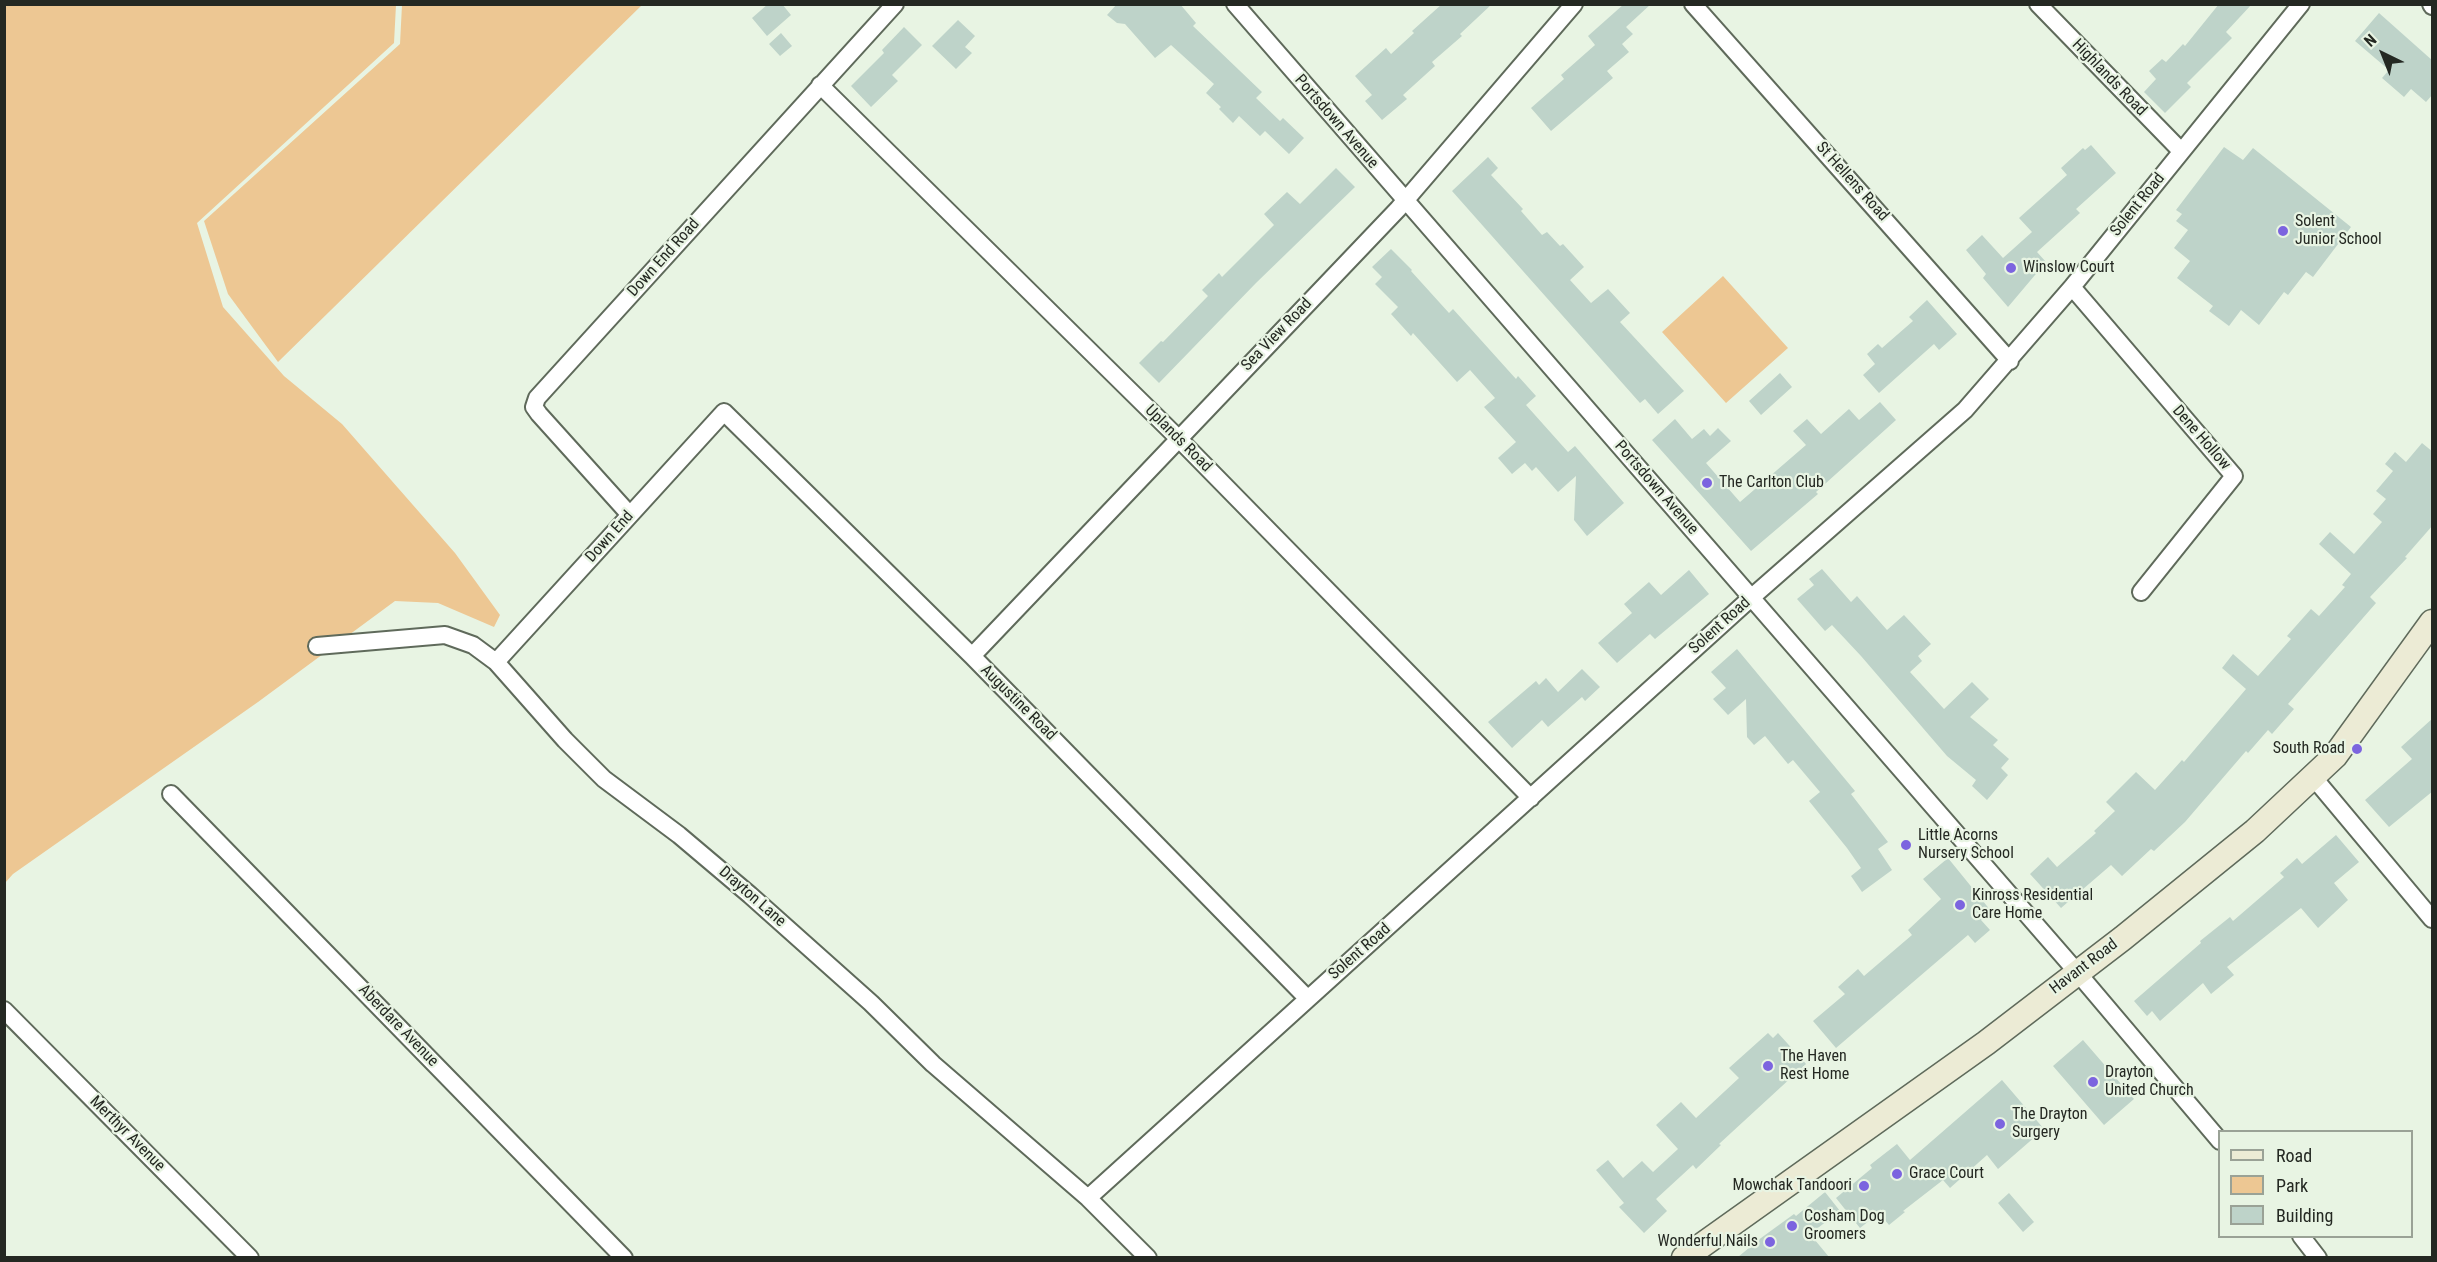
<!DOCTYPE html>
<style>
body{margin:0}
#map{position:relative;width:2437px;height:1262px;overflow:hidden;background:#e8f4e3;font-family:"Roboto Condensed",sans-serif}
canvas{display:block}
.frame{position:absolute;inset:0;border:6px solid #242822;pointer-events:none}
.legend{position:absolute;left:2218px;top:1130px;width:195px;height:108px;box-sizing:border-box;background:#e8f4e3;border:2px solid #9aa296;margin:0;padding:8px 10px;list-style:none;font-size:18px;color:#242822}
.legend li{display:flex;align-items:center;gap:12px;height:30px}
.legend b{width:30px;border:2px solid #9aa296}
.north{position:absolute;left:2353px;top:24px;width:60px;height:60px;-webkit-text-stroke:4px #e8f4e3;paint-order:stroke;rotate:317deg;font-size:16px;font-weight:700;line-height:24px;text-align:center;color:#242822}
.north::after{content:'';display:block;margin:auto;width:21px;height:27px;background:#242822;clip-path:polygon(50% 0,100% 100%,50% 72%,0 100%)}
</style>
<div id="map">
<canvas width="2437" height="1262"></canvas>
<div class="frame"></div>
<ul class="legend">
<li><b style="height:8px;background:#ecebd5"></b>Road</li>
<li><b style="height:16px;background:#edc793"></b>Park</li>
<li><b style="height:16px;background:#bed3c9"></b>Building</li>
</ul>
<div class="north">N</div>
</div>
<script>
const g = document.querySelector('canvas').getContext('2d');
g.lineJoin = 'round';
function paint(path, color) {
  g.fillStyle = color;
  g.fill(path, 'evenodd');
}
function strokePath(path, color, width, dash) {
  g.strokeStyle = color;
  g.lineWidth = width;
  g.lineCap = dash ? 'butt' : 'round';
  g.setLineDash(dash || []);
  g.stroke(path);
}
function drawText(font, color, halo, rows, align = 'center') {
  g.font = font + ' "Roboto Condensed",sans-serif';
  g.lineWidth = 4.5;
  g.setLineDash([]);
  g.textBaseline = 'middle';
  g.strokeStyle = halo;
  g.fillStyle = color;
  for (const [text, x, y, turn = 0] of rows) {
    g.save();
    g.translate(x, y);
    g.rotate((+turn || 0) * Math.PI / 180);
    g.textAlign = isNaN(turn) ? turn : align;
    if (halo) g.strokeText(text, 0, 0);
    g.fillText(text, 0, 0);
    g.restore();
  }
}
const green = new Path2D(`
 M5 5H396L394 43 197 223 223 307 284 376 342 424 455 553 500 615 494 627 438 603 395 601 258 702 13 874 5 883Z
 M402 5H642L278 362 228 294 204 221 400 44Z
 M1723 276 1788 348 1726 403 1662 332Z`);
const building = new Path2D(`
 M768 4H782L791 15 767 36 752 18Z
 M1117 4H1180L1196 23 1193 26 1262 92 1256 98 1280 121 1283 118 1304 138 1289 154 1265 131 1260 136 1239 116 1233 123 1219 109 1221 107 1206 93 1214 84 1171 45 1155 58 1125 24 1117 23 1107 15Z
 M1442 4H1492L1460 34 1462 36 1432 62 1435 66 1403 95 1407 99 1382 120 1365 101 1372 95 1355 76 1386 48 1391 54 1414 33 1412 31Z
 M1624 4H1651L1626 27 1633 34 1622 44 1629 52 1607 71 1613 78 1551 131 1531 108 1564 79 1561 75 1595 45 1588 36Z
 M2219 4H2252L2226 32 2232 38 2187 83 2191 87 2165 113 2144 92 2156 79 2149 71 2162 59 2166 62 2183 44 2185 46Z
 M2379 13 2433 61V94L2426 102 2411 89 2404 97 2382 78 2389 70 2355 41Z
 M958 20 975 36 965 47 972 53 956 69 932 46Z
 M904 27 922 45 892 75 898 81 871 107 851 86 884 53 882 50Z
 M781 33 792 46 780 56 769 44Z
 M2091 145 2116 173 2076 209 2080 213 2037 252 2046 262 2008 307 1983 278 1986 274 1966 250 1982 235 2003 258 2032 232 2019 218 2067 175 2061 168 2083 148 2085 150Z
 M2224 147 2243 160 2253 148 2351 227 2313 277 2306 272 2288 295 2284 292 2259 325 2241 310 2229 326 2209 311 2213 306 2177 278 2190 261 2174 248 2188 230 2176 221 2182 214 2176 210Z
 M1488 157 1498 168 1491 175 1523 209 1521 211 1542 235 1547 232 1560 246 1563 244 1584 267 1570 280 1591 303 1608 289 1630 313 1620 322 1684 391 1658 414 1645 399 1640 403 1452 191Z
 M1336 168 1355 187 1256 283 1159 383 1139 363 1161 341 1163 342 1208 296 1202 290 1219 273 1222 277 1274 225 1264 214 1287 192 1300 204Z
 M1391 249 1412 270 1411 271 1449 313 1453 309 1516 379 1518 376 1536 396 1526 405 1568 452 1575 446 1624 503 1587 536 1574 520 1576 476 1558 492 1536 467 1532 471 1525 463 1512 474 1498 458 1516 442 1484 407 1495 398 1470 370 1457 382 1413 333 1411 336 1391 314 1398 307 1375 284 1382 277 1372 267Z
 M1927 300 1957 334 1939 350 1934 344 1879 393 1863 375 1875 364 1867 354 1878 344 1882 348 1913 321 1909 317Z
 M1780 373 1792 387 1761 415 1749 401Z
 M1880 402 1896 420 1816 492 1818 494 1751 551 1652 440 1675 419 1692 439 1704 429 1710 436 1718 428 1731 441 1706 463 1740 502 1806 445 1793 431 1807 419 1821 434 1849 409 1859 420Z
 M2422 443 2433 452V525L2405 557 2407 558 2370 597 2376 603 2288 704 2294 709 2272 734 2268 730 2248 753 2246 751 2185 822 2154 851 2151 849 2122 876 2111 865 2061 908 2030 874 2048 857 2057 867 2096 833 2094 831 2115 811 2106 802 2136 772 2155 790 2182 760 2184 762 2246 689 2222 668 2233 654 2258 676 2291 639 2287 636 2311 609 2319 616 2345 587 2342 585 2351 574 2319 544 2330 532 2354 554 2382 522 2373 514 2386 499 2376 491 2393 471 2385 464 2395 452 2406 462Z
 M1822 569 1851 602 1857 596 1887 630 1904 615 1931 644 1918 656 1922 661 1910 672 1944 709 1972 682 1989 699 1970 717 1998 740 1993 745 2009 759 2001 768 2008 775 1987 800 1972 786 1976 780 1947 756 1861 656 1832 625 1825 631 1797 599 1814 585 1809 579Z
 M1689 570 1709 594 1655 639 1650 634 1617 663 1598 643 1632 613 1624 604 1649 582 1661 595Z
 M1737 649 1855 791 1851 794 1888 842 1878 849 1892 870 1862 892 1851 876 1861 868 1847 848 1809 801 1820 792 1793 760 1788 764 1765 736 1754 745 1747 737 1746 699 1728 715 1713 699 1726 688 1711 672Z
 M1582 669 1600 687 1585 701 1582 697 1548 727 1542 720 1512 748 1488 722 1536 681 1539 685 1546 678 1558 692Z
 M2433 718V791L2389 827 2365 800 2412 759 2401 747Z
 M2336 835 2359 862 2334 883 2348 900 2318 928 2301 908 2227 967 2234 975 2211 994 2203 983 2160 1021 2152 1011 2147 1016 2134 1001 2201 943 2200 941 2230 917 2233 921 2284 877 2280 873 2297 858 2302 864Z
 M1948 858 1991 911 1981 920 1990 930 1975 943 1968 935 1836 1048 1813 1021 1845 994 1838 987 1858 969 1864 976 1912 935 1908 930 1941 899 1923 879Z
 M1768 1033 1773 1038 1778 1033 1806 1064 1719 1144 1721 1145 1696 1169 1693 1165 1656 1199 1667 1211 1644 1233 1619 1207 1624 1203 1596 1170 1608 1160 1623 1178 1642 1161 1653 1172 1678 1149 1656 1125 1681 1102 1696 1118 1739 1078 1729 1068Z
 M2083 1040 2134 1099 2104 1125 2053 1066Z
 M2002 1080 2044 1129 1998 1169 1987 1155 1950 1188 1943 1180 1903 1211 1905 1212 1889 1225 1879 1213 1860 1228 1836 1198 1872 1168 1870 1165 1897 1144 1910 1160Z
 M1825 1192 1840 1211 1810 1234 1829 1257H1738L1761 1238 1794 1214 1796 1216Z
 M2009 1193 2034 1222 2023 1232 1998 1203Z`);
const street = new Path2D(`
 M1235 4 2077 972 2220 1141
 M1693 4 2010 361
 M2038 4 2181 151
 M2431 4 2432 6
 M820 85 1178 438 1531 798
 M2072 287 2234 476 2141 592
 M630 515 539 414 534 407 537 398 895 4
 M317 646 445 635 473 645 496 662 565 740 604 779 679 835 750 895 871 1003 933 1064 1088 1198 1148 1258
 M972 656 1398 209 1574 4
 M496 662 724 412 972 656 1307 998
 M2314 778 2432 919
 M171 794 624 1258
 M4 1010 250 1258
 M1088 1198 1752 597 1965 410 2072 287 2301 4
 M2301 1236 2318 1258`);
const secondary = new Path2D(`
 M1684 1258 1986 1043 2123 938 2255 831 2335 756 2432 622`);
const markers = [
 [2283,231,6,"#7c64df"],
 [2011,268,6,"#7c64df"],
 [1707,483,6,"#7c64df"],
 [2357,749,6,"#7c64df"],
 [1906,845,6,"#7c64df"],
 [1960,905,6,"#7c64df"],
 [1768,1066,6,"#7c64df"],
 [2093,1082,6,"#7c64df"],
 [2000,1124,6,"#7c64df"],
 [1897,1174,6,"#7c64df"],
 [1864,1186,6,"#7c64df"],
 [1792,1226,6,"#7c64df"],
 [1770,1242,6,"#7c64df"]
];
const streetNames = [
 ["Highlands Road",2109,78,46],
 ["Portsdown Avenue",1336,122,49],
 ["St Hellens Road",1852,182,48],
 ["Solent Road",2138,205,-51],
 ["Down End Road",664,258,-48],
 ["Sea View Road",1277,335,-46],
 ["Dene Hollow",2201,438,49],
 ["Uplands Road",1178,439,45],
 ["Portsdown Avenue",1656,488,49],
 ["Down End",610,537,-48],
 ["Solent Road",1720,626,-42],
 ["Augustine Road",1018,703,45],
 ["Drayton Lane",752,897,41],
 ["Solent Road",1360,952,-41],
 ["Havant Road",2084,967,-37],
 ["Aberdare Avenue",398,1026,46],
 ["Merthyr Avenue",127,1134,45]
];
const poiNames = [
 ["Solent",2295,222],
 ["Junior School",2295,240],
 ["Winslow Court",2023,268],
 ["The Carlton Club",1719,483],
 ["South Road",2345,749,"right"],
 ["Little Acorns",1918,836],
 ["Nursery School",1918,854],
 ["Kinross Residential",1972,896],
 ["Care Home",1972,914],
 ["The Haven",1780,1057],
 ["Rest Home",1780,1075],
 ["Drayton",2105,1073],
 ["United Church",2105,1091],
 ["The Drayton",2012,1115],
 ["Surgery",2012,1133],
 ["Grace Court",1909,1174],
 ["Mowchak Tandoori",1852,1186,"right"],
 ["Cosham Dog",1804,1217],
 ["Groomers",1804,1235],
 ["Wonderful Nails",1758,1242,"right"]
];
paint(green, '#edc793');
paint(building, '#bed3c9');
strokePath(street, '#5f6a5b', 20);
strokePath(secondary, '#5f6a5b', 27);
strokePath(street, '#fff', 16);
strokePath(secondary, '#ecebd5', 24);
for (const [x, y, r, color] of markers) {
  const dot = new Path2D();
  dot.arc(x, y, r, 0, 2 * Math.PI);
  g.fillStyle = color;
  g.fill(dot);
  strokePath(dot, '#e8f4e3', 2);
}
drawText('16px', '#242822', '#e8f4e3', streetNames);
drawText('16px', '#242822', '#e8f4e3', poiNames, 'left');
</script>
